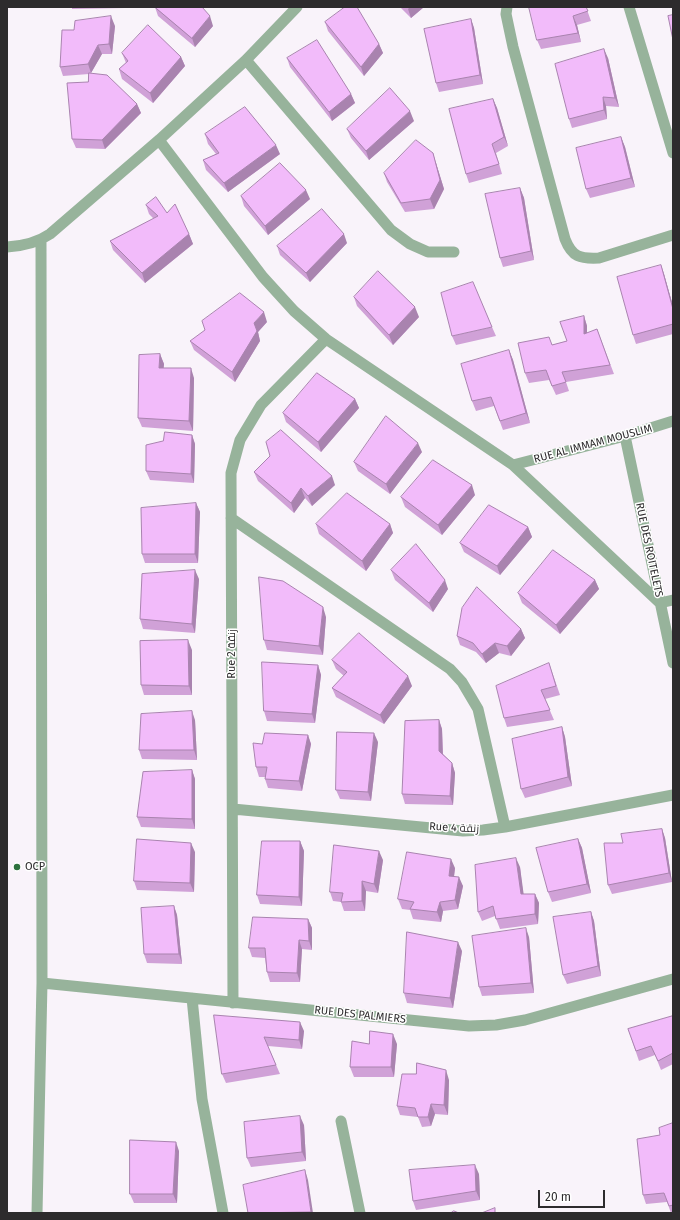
<!DOCTYPE html>
<meta charset="utf-8">
<style>
body{margin:0}
#map{position:relative;width:680px;height:1220px;overflow:hidden;background:#f9f3fa;font-family:"Fira Sans",sans-serif}
canvas{display:block}
.frame{position:absolute;inset:0;border:8px solid #2d2b2d;pointer-events:none}
.scale{position:absolute;left:538px;top:1190px;width:67px;height:18px;box-sizing:border-box;border:2px solid #2d2b2d;border-top:0;padding-left:5px;font-size:12px;line-height:14px;white-space:nowrap;color:#2d2b2d;-webkit-text-stroke:3px #fff;paint-order:stroke}
</style>
<div id="map">
<canvas width="680" height="1220"></canvas>
<div class="frame"></div>
<div class="scale">20 m</div>
</div>
<script>
const g = document.querySelector('canvas').getContext('2d');
g.lineJoin = 'round';
function strokePath(path, color, width, dash) {
  g.strokeStyle = color;
  g.lineWidth = width;
  g.lineCap = dash ? 'butt' : 'round';
  g.setLineDash(dash || []);
  g.stroke(path);
}
function paint(path, color) {
  g.fillStyle = color;
  g.fill(path, 'evenodd');
}
function drawText(font, color, halo, rows, align = 'center') {
  g.font = font + ' "Fira Sans",Cairo,sans-serif';
  g.lineWidth = 3;
  g.setLineDash([]);
  g.textBaseline = 'middle';
  g.strokeStyle = halo;
  g.fillStyle = color;
  for (const [text, x, y, turn = 0] of rows) {
    g.save();
    g.translate(x, y);
    g.rotate((+turn || 0) * Math.PI / 180);
    g.textAlign = isNaN(turn) ? turn : align;
    if (halo) g.strokeText(text, 0, 0);
    g.fillText(text, 0, 0);
    g.restore();
  }
}
const minor = new Path2D(`
 M507 7 506 14 513 47 565 239C572 257 580 259 599 258L673 235
 M629 7 673 153
 M246 60 391 230 410 244 428 252H454
 M159 140 263 277 294 311 326 339 513 465 660 603 673 600
 M7 247C23 246 37 243 50 234L159 140 246 60 297 7
 M625 436 673 663
 M513 465 625 436 673 421
 M231 518 450 669 462 682 478 709 505 827
 M233 809 463 831 483 830 505 827 673 795
 M42 983 469 1026 496 1025 525 1020 673 979
 M192 998 202 1099 223 1213
 M233 1003 231 473 240 440 261 405 326 339
 M341 1121 360 1213
 M37 1213 42 983 41 240`);
const wall = new Path2D(`
 M72 7H125V8L72 9Z
 M155 7 213 26 195 47 158 16Z
 M400 7H424L411 18Z
 M586 7 591 21 577 25 581 42 541 49 537 40Z
 M471 19 474 28 483 84 439 92 436 83Z
 M325 22 379 44 383 53 364 76 328 31Z
 M115 26 112 54H102L91 73 137 104 141 113 105 149 76 148 72 139 88 82 89 74 63 76 60 67 74 30Z
 M122 53 181 57 185 66 153 103 122 79 119 69 126 63Z
 M287 58 351 94 355 103 332 121 290 67Z
 M608 58 619 107 606 106 607 119 572 128 569 119Z
 M493 99 497 108 508 146 496 153 502 174 469 183 466 174Z
 M414 121 369 160 351 138 347 129Z
 M205 134 280 154 228 192 206 170 203 160 216 154 208 144Z
 M621 137 625 147 635 187 590 198 586 189Z
 M436 163 444 189 434 209 405 212 387 182 384 173Z
 M520 188 524 198 534 260 503 267 500 258Z
 M241 196 310 199 268 235 244 206Z
 M146 205 189 234 193 244 145 283 113 250 110 241 154 219 149 214Z
 M347 243 310 282 280 255 277 246Z
 M661 265 664 274 673 306V334L636 344 633 335Z
 M354 297 419 317 393 345 357 306Z
 M584 316 587 326V333L597 329 614 374 566 382 569 391 556 395 549 380 529 383 525 373 552 345 567 341Z
 M267 322 258 332 260 341 235 382 194 350 190 341Z
 M492 327 496 336 456 345 452 336Z
 M509 350 513 360 530 423 503 430 494 406 476 411 472 401Z
 M160 354 164 364 163 368 194 378 193 431 142 427 138 418Z
 M355 399 359 408 321 452 286 422 283 413Z
 M192 435 195 444 194 483 150 480 146 471Z
 M422 452 390 494 358 471 354 462Z
 M254 472 335 485 312 506 305 498 294 513 258 481Z
 M475 495 442 535 405 507 401 497Z
 M196 503 200 512 198 563H145L142 554Z
 M316 524H390L393 533 366 571 319 534Z
 M528 527 532 537 500 575 464 552 460 543Z
 M391 570 448 589 433 612 395 580Z
 M199 579 195 633 143 629 140 619Z
 M595 580 599 589 560 634 522 603 518 593Z
 M326 617 323 655 267 650 264 640Z
 M521 629 525 638 511 656 499 653 486 663 476 652 460 645 457 636Z
 M192 650V695H144L141 685Z
 M332 660 412 686 384 724 336 697 332 688 344 676 336 669Z
 M549 663 560 695 545 699 554 720 507 727 504 718Z
 M318 665 321 675 315 723 267 721 264 711Z
 M195 720 197 760 142 759 139 750Z
 M439 720 442 729 443 754 452 763 455 773 453 805 405 804 402 794Z
 M562 727 565 737 572 786 525 798 521 789Z
 M308 735 311 744 302 791 268 788 265 779V777H259L256 767 262 744Z
 M378 742 371 801 340 799 336 790Z
 M192 770 195 779V829L141 827 137 817Z
 M662 829 665 838 672 882 612 894 608 885 623 843Z
 M578 839 582 848 591 893 552 902 548 892Z
 M300 841 304 851 302 906 260 904 257 895Z
 M195 852 194 892 137 890 134 881Z
 M383 860 378 893 366 891 365 911H344L341 902 333 901 330 892Z
 M520 867 523 894H535L539 903 538 924 500 929 495 916 482 921 478 912Z
 M455 868 454 876 463 886 458 909 443 911 441 922 413 919 410 910 402 909 398 899Z
 M174 906 177 915 182 964 147 963 144 954Z
 M591 912 594 921 601 976 567 984 563 975Z
 M308 919 312 928V950L302 949 300 982H270L267 972 265 958 252 957 249 948Z
 M529 937 534 993 482 996 479 987Z
 M462 951 453 1008 407 1003 404 993Z
 M214 1015 304 1031 302 1049 268 1046 280 1074 226 1083 222 1074Z
 M673 1016V1064L661 1070 655 1055 639 1061 628 1029Z
 M369 1044H397L394 1077H354L350 1067Z
 M449 1080 448 1115 435 1114 431 1126 422 1127 418 1117 400 1115 397 1106Z
 M673 1123V1213H671L667 1202 646 1204 643 1195 660 1135Z
 M304 1125 306 1161 251 1167 247 1158Z
 M179 1151 177 1203H134L130 1194Z
 M479 1174 480 1200 416 1210 413 1201Z`);
const shadedWall = new Path2D(`
 M410 7H424L411 18 408 9Z
 M111 16 115 26 112 54 109 44Z
 M210 16 213 26 195 47 192 38Z
 M573 16 577 25 581 42 578 33Z
 M471 19 474 28 483 84 480 75Z
 M379 44 383 53 364 76 361 67Z
 M98 45 102 54 91 73 88 64Z
 M604 49 608 58 619 107 615 98Z
 M181 57 185 66 153 103 150 93Z
 M351 94 355 103 332 121 329 112Z
 M603 97 606 106 607 119 604 110Z
 M493 99 497 108 508 146 504 137Z
 M137 104 141 113 105 149 102 140Z
 M410 111 414 121 369 160 366 151Z
 M621 137 625 147 635 187 631 178Z
 M276 145 280 154 228 192 224 183Z
 M433 153 436 163 444 189 434 209 430 199Z
 M520 188 524 198 534 260 531 251Z
 M306 190 310 199 268 235 265 226Z
 M189 234 193 244 145 283 142 273Z
 M344 234 347 243 310 282 306 273Z
 M661 265 664 274 673 306V309Z
 M415 307 419 317 393 345 389 335Z
 M264 312 267 322 258 332 260 341 235 382 232 372 254 323Z
 M584 316 587 326V343L584 334Z
 M509 350 513 360 530 423 526 413Z
 M160 354 164 364 163 378 159 368Z
 M191 368 194 378 193 431 189 421Z
 M355 399 359 408 321 452 318 442Z
 M192 435 195 444 194 483 191 474Z
 M418 443 422 452 390 494 386 484Z
 M332 476 335 485 312 506 308 496Z
 M472 485 475 495 442 535 438 525Z
 M301 488 305 498 294 513 291 503Z
 M196 503 200 512 198 563 195 554Z
 M390 524 393 533 366 571 362 561Z
 M528 527 532 537 500 575 497 566Z
 M195 570 199 579 195 633 192 624Z
 M445 580 448 589 433 612 429 603Z
 M595 580 599 589 560 634 556 625Z
 M323 607 326 617 323 655 319 646Z
 M521 629 525 638 511 656 507 646Z
 M188 640 192 650V695L189 686Z
 M495 643 499 653 486 663 482 654Z
 M318 665 321 675 315 723 312 714Z
 M408 676 412 686 384 724 380 715Z
 M192 711 195 720 197 760 194 750Z
 M439 720 442 729 443 760 439 751Z
 M562 727 565 737 572 786 568 777Z
 M374 733 378 742 371 801 368 792Z
 M308 735 311 744 302 791 299 781Z
 M452 763 455 773 453 805 450 796Z
 M192 770 195 779V829L192 819Z
 M662 829 665 838 672 882 669 873Z
 M578 839 582 848 591 893 587 884Z
 M300 841 304 851 302 906 299 897Z
 M191 843 195 852 194 892 190 883Z
 M379 851 383 860 378 893 374 884Z
 M516 858 520 867 525 904 521 894Z
 M451 859 455 868 453 885 449 876Z
 M459 877 463 886 458 909 455 900Z
 M362 881 366 891 365 911 362 901Z
 M535 894 539 903 538 924 535 914Z
 M440 902 443 911 441 922 437 912Z
 M174 906 177 915 182 964 179 954Z
 M591 912 594 921 601 976 598 966Z
 M308 919 312 928V950L309 941Z
 M526 928 529 937 534 993 531 983Z
 M299 940 302 949 300 982 297 973Z
 M458 942 462 951 453 1008 450 998Z
 M300 1022 304 1031 302 1049 299 1040Z
 M393 1034 397 1044 394 1077 391 1067Z
 M446 1070 449 1080 448 1115 444 1105Z
 M431 1104 435 1114 431 1126 428 1117Z
 M300 1116 304 1125 306 1161 302 1152Z
 M176 1142 179 1151 177 1203 173 1194Z
 M475 1165 479 1174 480 1200 476 1191Z
 M305 1170 308 1180 313 1213H311Z`);
const building = new Path2D(`
 M155 7H202L210 16 192 38Z
 M345 7H357L379 44 361 67 325 22Z
 M529 7H586L588 11 573 16 578 33 537 40Z
 M673 15V40L668 16Z
 M111 16 109 44 98 45 88 64 60 67 62 30H74L75 21Z
 M471 19 480 75 436 83 424 29Z
 M148 25 181 57 150 93 119 69 128 61 122 53Z
 M317 40 351 94 329 112 287 58Z
 M604 49 615 98 603 97 604 110 569 119 555 64Z
 M89 73 107 75 137 104 102 140 72 139 67 83 88 82Z
 M390 88 410 111 366 151 347 129Z
 M493 99 504 137 492 144 499 164 466 174 449 109Z
 M245 107 276 145 224 183 203 160 219 153 205 134Z
 M621 137 631 178 586 189 576 148Z
 M416 140 433 153 440 180 430 199 401 203 384 173Z
 M280 163 306 190 265 226 241 196Z
 M520 188 531 251 500 258 485 194Z
 M156 197 167 213 175 204 189 234 142 273 110 241 158 216 146 205Z
 M322 209 344 234 306 273 277 246Z
 M661 265 673 309V324L633 335 617 277Z
 M378 271 415 307 389 335 354 297Z
 M473 282 492 327 452 336 441 293Z
 M240 293 264 312 254 323 257 331 232 372 190 341 205 330 202 321Z
 M584 316V334L597 329 610 365 562 372 566 382 552 386 546 370 525 373 518 343 549 337 552 345 567 341 560 322Z
 M509 350 526 413 500 421 491 397 472 401 461 364Z
 M160 354 159 368H191L189 421 138 418 139 355Z
 M317 373 355 399 318 442 283 413Z
 M386 416 418 443 386 484 354 462Z
 M281 430 332 476 308 496 301 488 291 503 254 472 270 456 266 442Z
 M165 432 192 435 191 474 146 471V445L163 441Z
 M433 460 472 485 438 525 401 497Z
 M347 493 390 524 362 561 316 524Z
 M196 503 195 554H142L141 508Z
 M489 505 528 527 497 566 460 543Z
 M416 544 445 580 429 603 391 570Z
 M553 550 595 580 556 625 518 593Z
 M195 570 192 624 140 619 142 574Z
 M259 577 283 581 323 607 319 646 264 640Z
 M477 587 521 629 507 646 495 643 482 654 473 643 457 636 462 608Z
 M359 633 408 676 380 715 332 688 347 672 332 660Z
 M188 640 189 686 141 685 140 641Z
 M262 662 318 665 312 714 264 711Z
 M549 663 556 686 541 690 550 710 504 718 496 686Z
 M192 711 194 750H139L141 714Z
 M439 720V751L452 763 450 796 402 794 405 721Z
 M562 727 568 777 521 789 512 739Z
 M337 732 374 733 368 792 336 790Z
 M265 733 308 735 299 781 265 779 267 767H256L253 743 262 744Z
 M192 770V819L137 817 143 772Z
 M662 829 669 873 608 885 604 843H623L621 834Z
 M137 839 191 843 190 883 134 881Z
 M578 839 587 884 548 892 536 848Z
 M262 841H300L299 897 257 895Z
 M334 845 379 851 374 884 362 881V901L341 902 343 893 330 892Z
 M407 852 451 859 449 876 459 877 455 900 440 902 437 912 410 909 414 902 398 899Z
 M516 858 521 894H535V914L496 919 493 906 478 912 475 865Z
 M174 906 179 954H144L141 908Z
 M591 912 598 966 563 975 553 917Z
 M253 917 308 919 309 941 299 940 297 973 267 972 265 948H249Z
 M526 928 531 983 479 987 472 936Z
 M407 932 458 942 450 998 404 993Z
 M214 1015 300 1022 299 1040 264 1037 276 1065 222 1074Z
 M673 1016V1053L658 1061 651 1046 636 1051 628 1029Z
 M370 1031 393 1034 391 1067H350L352 1041 369 1044Z
 M417 1063 446 1070 444 1105 431 1104 428 1117H418L415 1108 397 1106 402 1074H416Z
 M300 1116 302 1152 247 1158 244 1122Z
 M673 1123V1205L669 1206 664 1193 643 1195 637 1139 660 1135 659 1128Z
 M130 1140 176 1142 173 1194H130Z
 M475 1165 476 1191 413 1201 409 1170Z
 M305 1170 311 1212 248 1213 243 1185Z
 M495 1208V1213H482Z
 M454 1211 459 1213H451Z`);
const markers = [
 [17,867,4,"#2d713d"]
];
const streetNames = [
 ["RUE AL IMMAM MOUSLIM",593,444,-15],
 ["RUE DES ROITELETS",649,550,78],
 ["Rue 2 زنقة",232,654,-90],
 ["Rue 4 زنقة",454,828,3],
 ["RUE DES PALMIERS",360,1015,6]
];
const poiNames = [
 ["OCP",25,867]
];
strokePath(minor, '#97b39b', 11);
paint(wall, '#d0a1d7');
paint(shadedWall, '#a983af');
paint(building, '#f2bbfa');
strokePath(building, '#a983af', 1);
for (const [x, y, r, color] of markers) {
  const dot = new Path2D();
  dot.arc(x, y, r, 0, 2 * Math.PI);
  g.fillStyle = color;
  g.fill(dot);
  strokePath(dot, '#fff', 1.5);
}
drawText('11px', '#2d2b2d', '#fff', streetNames);
drawText('11px', '#2d2b2d', '#fff', poiNames, 'left');
</script>
